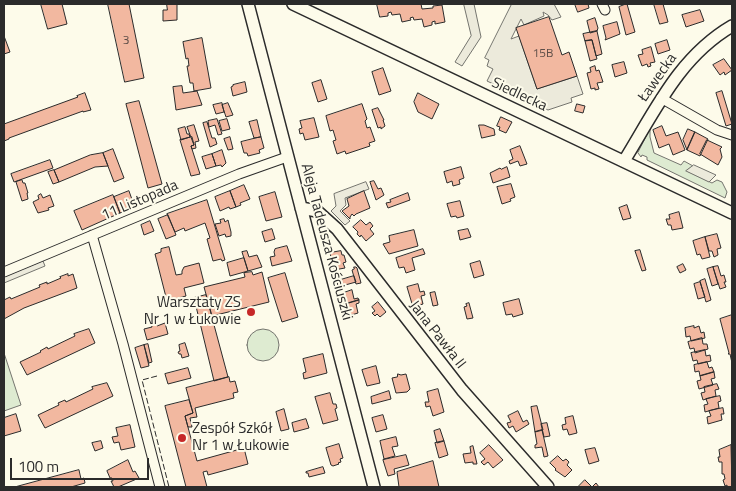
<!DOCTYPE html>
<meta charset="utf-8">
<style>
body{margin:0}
#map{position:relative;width:736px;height:491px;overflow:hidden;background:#fdfbea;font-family:"Titillium Web",sans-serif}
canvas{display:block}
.frame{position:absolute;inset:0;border:5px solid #2b2b2b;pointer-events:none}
.scale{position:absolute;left:10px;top:458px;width:139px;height:22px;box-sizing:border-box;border:2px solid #2b2b2b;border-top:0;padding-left:6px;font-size:15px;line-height:18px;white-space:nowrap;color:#2b2b2b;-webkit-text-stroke:4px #fdfbea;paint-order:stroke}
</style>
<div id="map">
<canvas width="736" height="491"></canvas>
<div class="frame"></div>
<div class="scale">100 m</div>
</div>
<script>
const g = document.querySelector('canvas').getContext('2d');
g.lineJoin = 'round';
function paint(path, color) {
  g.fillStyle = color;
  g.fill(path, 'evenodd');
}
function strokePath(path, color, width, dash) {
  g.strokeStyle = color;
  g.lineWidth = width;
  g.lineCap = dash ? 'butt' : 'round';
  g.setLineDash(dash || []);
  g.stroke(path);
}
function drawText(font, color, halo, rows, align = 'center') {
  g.font = font + ' "Titillium Web",sans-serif';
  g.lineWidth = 4;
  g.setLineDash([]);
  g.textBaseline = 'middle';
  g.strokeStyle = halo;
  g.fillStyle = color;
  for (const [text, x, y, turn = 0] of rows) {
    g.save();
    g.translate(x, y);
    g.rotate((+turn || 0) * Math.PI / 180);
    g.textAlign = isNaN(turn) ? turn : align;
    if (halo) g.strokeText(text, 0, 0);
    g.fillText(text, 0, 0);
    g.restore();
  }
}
const green = new Path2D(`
 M650 129V137L654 153 681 165 684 161 693 166 687 171 712 183 717 180 722 182 727 192 725 198 647 160V157L642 155 641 157 638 153Z
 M247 345a16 16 0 1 1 32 0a16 16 0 1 1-32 0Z
 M4 353 21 405 4 411Z`);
const parking = new Path2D(`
 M464 4H474L481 37 462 66 455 62 471 36Z
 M512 4H554L561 17 552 20 548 15 543 12 544 16 524 25 521 19 511 39 519 36 537 89 577 76 583 94 571 98 572 102 548 110 487 81 493 69 487 66 489 60 485 58Z
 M694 165 716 175 709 182 686 171Z
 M366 182 369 189 345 198 346 205 340 211 350 221 345 225 331 211 336 206 334 194Z
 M43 261 45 266 4 283V277Z`);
const building = new Path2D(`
 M41 4H62L67 24 48 29Z
 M108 4H129L144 78 125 82Z
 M167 4H177V20L163 21V10H167Z
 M377 4H421L422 9 433 8V6L442 5 445 22 435 24V21L432 22V25L424 27 422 19 414 20 413 17 410 18 411 20 402 22 400 14 392 15 391 12 388 13V16L380 17Z
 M575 4H588L589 8 578 12Z
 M627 4 635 32 626 35 619 7Z
 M654 4H663L668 22 660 24Z
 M700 10 704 21 686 27 682 15Z
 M549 17 562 55 569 52 577 76 537 89 516 28Z
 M595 18 598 28 597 31 590 33 587 21Z
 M617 22 620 34 605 40 606 38 603 26Z
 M597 31 602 54 596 56 592 40 585 41 583 34Z
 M4 36 10 52 4 54Z
 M202 38 211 88 194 91 193 83H190L187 66H189L188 58 186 59 183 42Z
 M592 40 597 59 590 61 585 41Z
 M667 40 670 50 658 54 655 44Z
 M651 47 655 62 650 63 651 66 648 67 647 64 642 66 638 55 643 54 642 50Z
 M724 59 732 70 725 75 724 72 720 75 713 65Z
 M624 62 627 73 615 77 612 65Z
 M595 66 596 71 599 70 603 82 597 83 599 89 595 90V88L591 89 587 73 591 72 590 68Z
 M383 68 391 91 379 95 372 72Z
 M321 80 327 99 318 102 312 83Z
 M245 82 247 92 233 96 231 87 233 86V85Z
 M182 86 183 93 197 91 202 105 176 110 173 87Z
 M722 91 732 124 726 126 716 93Z
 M85 93 91 110 83 112V111L9 138V139L4 141V124L78 97 77 96Z
 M418 93 439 104 432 119 418 112 414 102Z
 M139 101 162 184 148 188 126 104Z
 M222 103 224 112 216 114 213 105Z
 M228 103 233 115 226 117 222 105Z
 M362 104 367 119 365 121 367 128 370 127 375 141 369 143 370 146 346 154 345 151 337 154 333 141 336 140 333 130 330 131 326 116Z
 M577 104 585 106 583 113 575 111Z
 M378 108 384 120H383L385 126 381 129V127L378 128 372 110Z
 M501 117 512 122 506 133 499 130 500 127 497 126Z
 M314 118 319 137 305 140 303 133 300 134 299 129 302 128 300 121Z
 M217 119 222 134 218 135 215 125 209 127 208 121Z
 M227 119 230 129 222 131 219 121Z
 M257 120 261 137 254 138 249 122Z
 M207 122 212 138H215L217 144 210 147 203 123Z
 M194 125 199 141 195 142 196 148 192 149 191 146 194 145 187 127Z
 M479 125H484L494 129 495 135 482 138Z
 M662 126 666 136 678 132 685 150 673 155 669 144 659 148 653 130Z
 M185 127 187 134H189L190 137 181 140 178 129Z
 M688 129 695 132 687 150 683 140Z
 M695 132 708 139 700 156 687 150Z
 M192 137 194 145 191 146 200 174 191 176 180 140Z
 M230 137 233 149 228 150 224 139Z
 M261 137 264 148 259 150 260 153 248 156 247 153H244L241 142Z
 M707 140 722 147 720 149 722 157 718 165 700 154Z
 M520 146 527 164 520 166 518 161 510 164 509 161 513 159 510 150Z
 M113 149 124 178 114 182 103 153Z
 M222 150 226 163 222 167 221 165 216 166 212 154Z
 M103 153 108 166 95 167 59 182 54 170 90 155Z
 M212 154 216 166 206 169 202 157Z
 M50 160 53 168 14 182 11 174Z
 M461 167 464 178 459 180 460 184 453 186 452 181 447 183 444 172Z
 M507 167 510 177 493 183 490 173 500 168 501 169Z
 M54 170 59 182 53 184 48 172Z
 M22 180 23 183H25L28 193H27L28 199 22 201 16 182Z
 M374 181 378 189 381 188 384 195 376 200 370 182Z
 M511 184 515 197 510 199 511 201 502 204 497 187Z
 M244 185 250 199 240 203 241 205 236 207 230 191Z
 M129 191 135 208 120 213 114 197Z
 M230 191 236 207 230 209 229 207 220 211 215 197Z
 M364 191 370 208 356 214 354 216 352 214 350 217V219L342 211 349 206 347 199Z
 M275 192 282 217 266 221 259 197Z
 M408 193 410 200 388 208 386 203 391 202 390 200Z
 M41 194 43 198 50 195 54 206 48 208 49 210 38 213 33 202 39 199 38 196Z
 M113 195 120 213 82 230 74 211Z
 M207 200 225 260 222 261 221 259 213 261 207 239 210 238 205 223 185 231 184 228 175 232 167 214Z
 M460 201 464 216 457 218 456 216 451 217 447 204Z
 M627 205 631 218 623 220 619 208Z
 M679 212 683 228 672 230 671 225H668L666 219H670L669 215Z
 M168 215 176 235 166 239 158 219Z
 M224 219 225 222 228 220 231 232V236L226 237 225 234 219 236 215 224 221 223 220 220Z
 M361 220 366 225 370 222 373 226 370 229 374 234 366 241 361 235 360 237 357 234 358 232 353 227Z
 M150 221 154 231 144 235 141 225Z
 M272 229 275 239 265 242 262 232Z
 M468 229 471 237 460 240 458 231Z
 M414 230 418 246 389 254 383 244 390 242 389 236Z
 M717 234 721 248 717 249 718 255 714 257 712 251H709L705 237Z
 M705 237 710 257 702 259 700 254 697 255 693 241Z
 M287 246 292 261 272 266 270 257 275 256 274 252 275 249Z
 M169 247 176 275 182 274V271L184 267 199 263 204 283 184 288 186 296 167 301 155 254 161 252V249Z
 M423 249 425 254 412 258 415 270 406 273 404 267 399 268 396 258Z
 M640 250 646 270 642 271 635 251Z
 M247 251 249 257 257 255 262 267 248 271 242 252Z
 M341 251 342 255H344L346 262 343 263 345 268 334 270 330 253Z
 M244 258 248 271 230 276 227 263Z
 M480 261 484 275 474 278 470 264Z
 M683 264 686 270 680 273 677 267Z
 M718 266 721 276 724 275 726 282H724L726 287 720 289 713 267Z
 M354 267H356L357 268 361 283 356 284 352 270 354 269Z
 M713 267 718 284 712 286 707 269Z
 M252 272 253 275 262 272 269 302 212 316 204 287 245 277 244 273Z
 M285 273 298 317 282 322 268 278Z
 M68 274V276L73 274 77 288 24 308 4 319V300L10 297 11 299 40 287 39 285 47 282V284L61 278 60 277Z
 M354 276 356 282 338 287 337 281Z
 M705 279 711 300 706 302 700 281Z
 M700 282 705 297 698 299 694 284Z
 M418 284 420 292 424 291 425 295 421 296 423 304 413 307 407 287Z
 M352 290 354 299 358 298 359 300 342 305 344 303 341 294Z
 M435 292 438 305 433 306 430 293Z
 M206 295 228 377 214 381 194 298Z
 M519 299 523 314 513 317 512 314 506 315 503 303Z
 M359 300V303L356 304 358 313 348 316 345 306 343 307 342 305Z
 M378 302 386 312 380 317 377 314 375 316 372 313 375 311 372 307Z
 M469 303 473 318 467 319 464 307 467 306 466 304Z
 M732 315V363L730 354H728L729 353 720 319Z
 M155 318 157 326 165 323 168 334 147 340 144 329 152 327 150 319Z
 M694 326V328L699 326 701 333 704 332 705 338 691 341 690 336 686 337 685 328Z
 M89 329 95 343 27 375 20 362 41 352 40 351 47 347 48 349 75 336 74 334Z
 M702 338 703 344H707L708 349 695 353 694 348 690 349 688 342Z
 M185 343 189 356 182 358 181 354H179L178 352 180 351 179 345Z
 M148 344 152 362 149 363 144 345Z
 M144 345 149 366 141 368 135 348Z
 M705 350 706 356 710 355 711 361 698 364 697 360 693 361 691 353Z
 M323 354 327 373 304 379 303 373 306 372 303 359Z
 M707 362 709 368 712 367 714 372 700 376 699 371 695 372 694 365Z
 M376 366 380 383 367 386 362 370Z
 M188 368 191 378 168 384 165 374Z
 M714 372 715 378 711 379 713 385 699 389 697 381 701 380 700 376Z
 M398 374 401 375 406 374 410 389 407 392 396 393 392 378 397 377Z
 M229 377 230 382 235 381 238 392 233 393 234 398 195 408 197 417 190 418 192 427H188L185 416 193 413 186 388Z
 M107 383 113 396 45 428 38 415 59 405 58 403 65 400 66 402 93 389 92 387Z
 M717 384 719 389 715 390 716 396 703 400 701 393 705 392 704 387Z
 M438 389 444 412 433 416 430 406 426 407 425 402H429L427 392Z
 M389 391 391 399 372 404 371 397Z
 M330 393 333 404H336L337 408 335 409 338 420 323 424 315 397Z
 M720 396 721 401 718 402 719 408 705 412 704 405 708 404 706 399Z
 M189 400 193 413 185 416 197 461 244 448 248 464 208 475 207 471 203 472 207 487H186L165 406Z
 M537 406 543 430 535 432 531 407Z
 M723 408 724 414H721L722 420 708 424 707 417 711 416 709 411Z
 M284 409 289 429 281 431 276 412Z
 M518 411 523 422 527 420 529 424 516 432 513 426 509 428 507 423 511 422 508 416Z
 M16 414 21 431 4 436V418Z
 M383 415 387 429 376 432 372 418Z
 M573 416 577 433 569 435 567 429 563 430 562 425 566 424 565 418Z
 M306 419 309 428 294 432 292 423Z
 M547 423 550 436 544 437 541 424Z
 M130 425 135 447 121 450 119 442 114 443 112 437 118 436 116 428Z
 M440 429 444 441 437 443 434 431Z
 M542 430 548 456 544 457 542 447 535 448V445L537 444 535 432Z
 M396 437 398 446 392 447 395 456 384 459 380 441Z
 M101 441 103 448 95 451 92 443Z
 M444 441 448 455 439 458 435 443Z
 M339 444 343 458 340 459 341 462 338 463 339 464 333 466 331 465 326 448Z
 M489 445 503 460 493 468 488 462 484 465 481 462 485 459 480 453Z
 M731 445 732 487H727V485L725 486 723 480 725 479 724 474H722V462H719L718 457H720L719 450Z
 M473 446 477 464H473V462L465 463 463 454 471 453 470 447Z
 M595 448 599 461 589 464 585 450Z
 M406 455 409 465 394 469 395 474 388 476 383 460Z
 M558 456 563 461 566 459 569 462 567 465 572 470 565 477 555 470 556 469 550 463Z
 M128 460 133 472 135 471 139 478 118 487H114L111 481H113L112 478H110L107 471Z
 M433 461 439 487H399L397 472Z
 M323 467 325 473 309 477 308 473H306V472Z
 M79 470 81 479 84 478 85 483 71 487H15Z
 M585 480 592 487 596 483 599 487H578Z`);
const street = new Path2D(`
 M602 4 605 10
 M661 98 717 130 732 135
 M92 235 123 344 160 487
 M4 272 239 174 287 157`);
const secondary = new Path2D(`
 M248 4 374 487
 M293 4 732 213
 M624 161C655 111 679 57 732 26
 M301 208 317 211 337 229 462 390 548 487`);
const fence = new Path2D(`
 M157 376 142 380 169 487`);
const markers = [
 [251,312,5,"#c62828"],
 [182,438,5,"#c62828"]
];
const numberNames = [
 ["3",126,41],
 ["15B",543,54]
];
const streetNames = [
 ["Ławecka",658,78,-55],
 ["Siedlecka",519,95,25],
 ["11 Listopada",140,201,-23],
 ["Aleja Tadeusza Kościuszki",326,242,75],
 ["Jana Pawła II",437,335,52]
];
const poiNames = [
 ["Warsztaty ZS",241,303],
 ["Nr 1 w Łukowie",241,320],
 ["Zespół Szkół",192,429,"left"],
 ["Nr 1 w Łukowie",192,446,"left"]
];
paint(green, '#deebd1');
strokePath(green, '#74746e', 1);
paint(parking, '#eceadb');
strokePath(parking, '#74746e', 1);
paint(building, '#f2b8a0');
strokePath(building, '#2b2b2b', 1);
strokePath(street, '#2b2b2b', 11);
strokePath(secondary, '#2b2b2b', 14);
strokePath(street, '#fdfbea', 9);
strokePath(secondary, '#fdfbea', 11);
strokePath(fence, '#2b2b2b', 1, [6, 2.5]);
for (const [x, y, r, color] of markers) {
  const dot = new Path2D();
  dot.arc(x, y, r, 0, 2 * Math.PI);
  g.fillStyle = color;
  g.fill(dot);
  strokePath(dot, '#fdfbea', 2);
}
drawText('12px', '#5d4e48', null, numberNames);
drawText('15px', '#2b2b2b', '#fdfbea', streetNames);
drawText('15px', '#2b2b2b', '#fdfbea', poiNames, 'right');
</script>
